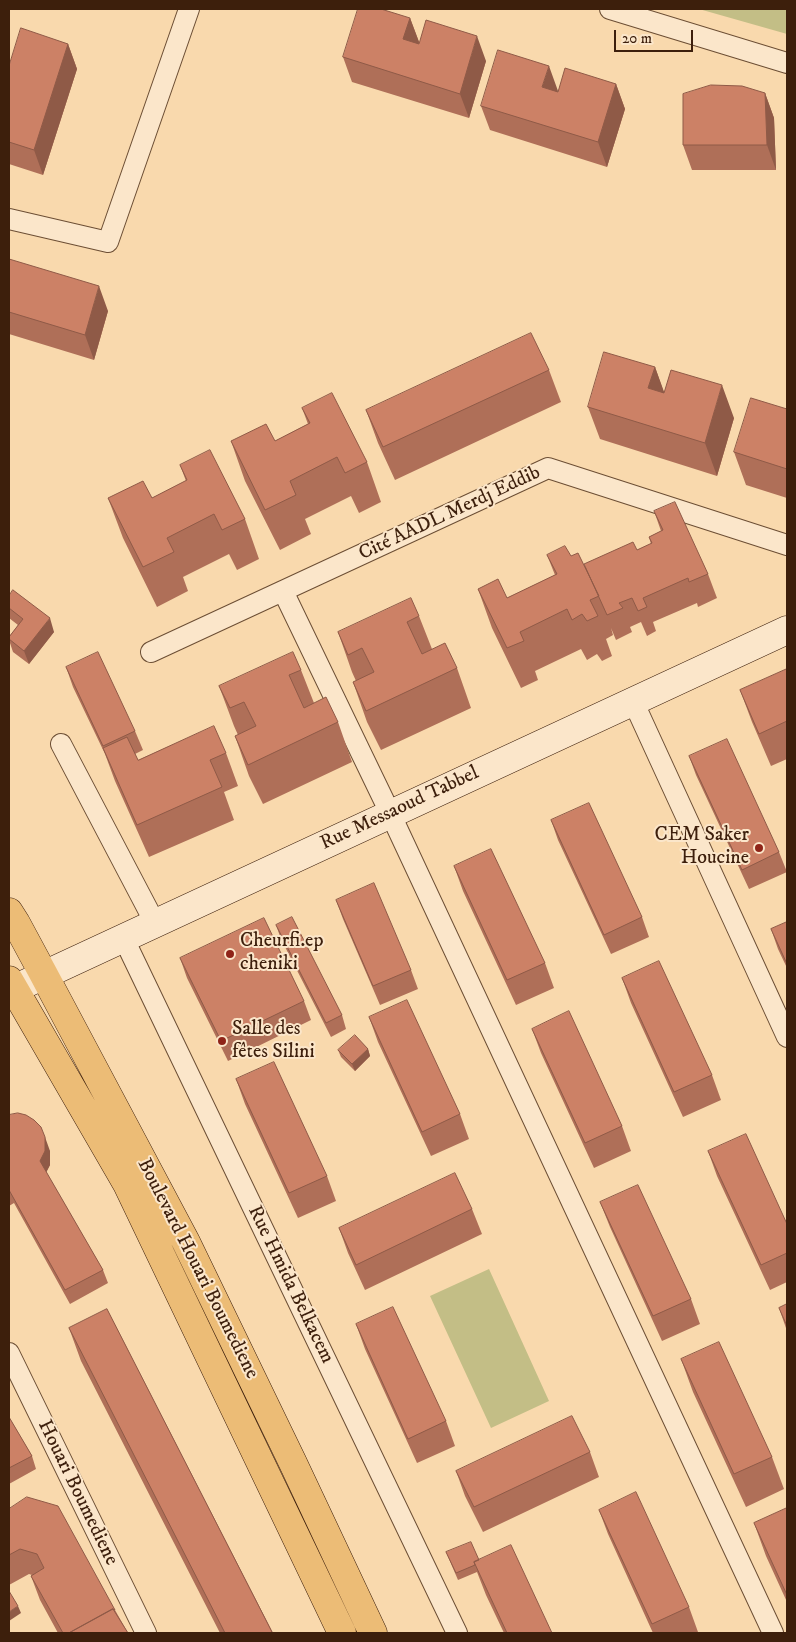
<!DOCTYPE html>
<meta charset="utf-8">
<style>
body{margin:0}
#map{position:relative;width:796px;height:1642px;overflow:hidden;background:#f9d9ad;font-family:"IM FELL DW Pica",serif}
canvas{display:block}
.frame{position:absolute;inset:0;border:10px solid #3d1f0c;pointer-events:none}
.scale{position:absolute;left:614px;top:30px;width:79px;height:22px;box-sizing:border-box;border:2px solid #3d1f0c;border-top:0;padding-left:6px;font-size:15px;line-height:18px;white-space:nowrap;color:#3d1f0c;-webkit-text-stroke:4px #fbe6ca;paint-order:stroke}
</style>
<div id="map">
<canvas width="796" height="1642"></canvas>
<div class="frame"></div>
<div class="scale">20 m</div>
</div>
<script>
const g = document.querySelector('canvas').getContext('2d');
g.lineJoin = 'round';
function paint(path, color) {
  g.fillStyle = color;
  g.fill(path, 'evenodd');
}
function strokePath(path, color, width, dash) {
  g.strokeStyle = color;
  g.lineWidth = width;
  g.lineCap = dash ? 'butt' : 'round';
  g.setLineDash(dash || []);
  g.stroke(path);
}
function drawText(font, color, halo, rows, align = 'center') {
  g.font = font + ' "IM FELL DW Pica",serif';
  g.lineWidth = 4;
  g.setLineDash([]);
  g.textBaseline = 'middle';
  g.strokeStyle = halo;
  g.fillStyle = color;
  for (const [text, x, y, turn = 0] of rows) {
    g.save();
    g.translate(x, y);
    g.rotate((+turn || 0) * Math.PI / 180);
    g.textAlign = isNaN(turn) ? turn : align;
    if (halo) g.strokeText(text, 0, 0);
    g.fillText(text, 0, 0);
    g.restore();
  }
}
const green = new Path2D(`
 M699 9H787V34Z
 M489 1269 549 1401 491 1428 430 1296Z`);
const street = new Path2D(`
 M610 9 787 63
 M9 219 108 242 189 9
 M283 591 390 813 773 1633
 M151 652 548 468 787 545
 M633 701 787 1037
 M61 744 155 923
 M123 937 457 1633
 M9 1353 146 1633`);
const secondary = new Path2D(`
 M14 989 787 630`);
const highway = new Path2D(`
 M9 912 16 923 44 975 186 1242 293 1463 373 1633
 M9 980 127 1184 342 1633`);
const wall = new Path2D(`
 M410 18 419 42V44L486 61 469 118 352 82 343 57Z
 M68 44 77 69 43 175 9 164V66Z
 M616 84 625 109 607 167 490 130 481 106 558 91 557 92Z
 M765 93 774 118 776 170H692L683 145Z
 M9 259 108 311 94 360 9 334Z
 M655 367 664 393 734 418 717 476 600 439 588 407Z
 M549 370 561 402 395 480 378 443 366 410Z
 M302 408 367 462 381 502 359 513 351 496 305 519 311 534 280 550 245 481 231 441H275L308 424Z
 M787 409V498L746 485 734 452Z
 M180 465 245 519 259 559 237 570 229 554 183 577 188 591 157 607 123 538 108 498H152L186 481Z
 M654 511 708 574 717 598 698 607 697 603 653 622 656 631 647 636 641 622 630 627 632 632 616 640 611 628 613 635 606 639 612 656 602 661 597 654 587 660 581 649 535 671 538 680 521 688 492 628 478 589 507 598 555 575 547 555 571 556 585 567 637 550 651 544 649 537 661 531Z
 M9 596 54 632 29 664 13 652 9 640V637L18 625 9 618Z
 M419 616 432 649 457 668 471 708 381 750 367 722 353 682 356 681 352 672 338 632Z
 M66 667 135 731 143 750 135 754 138 760 226 753 238 786 224 792 234 820 149 857 115 781 105 754 73 687Z
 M787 669V759L771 766 752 722 740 690Z
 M301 670 314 703 338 722 352 762 263 804 249 776 235 736 238 735 234 726 219 686Z
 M689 756 779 852 787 872 749 889 696 775Z
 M551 820 642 917 649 937 611 954 558 840Z
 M454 866 545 963 554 988 516 1005 463 891Z
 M336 900 411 970 418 989 380 1005 343 919Z
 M787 922V968L778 949 771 929Z
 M276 925 342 1015 346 1029 331 1037 281 939Z
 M180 958 304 1001 311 1020 228 1061 187 978Z
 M622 978 712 1075 721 1100 683 1117 631 1003Z
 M369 1017 460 1114 469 1139 431 1156 378 1042Z
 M532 1029 622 1126 631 1151 594 1168 541 1053Z
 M368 1049 370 1056 355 1071 341 1057 338 1050Z
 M236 1079 327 1176 336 1201 298 1218 245 1104Z
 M9 1115 50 1151V1165L46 1172 103 1270 108 1283 70 1304 14 1203 9 1206Z
 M708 1151 787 1224V1282L770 1290 717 1176Z
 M600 1202 691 1299 700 1324 662 1341 610 1227Z
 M472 1209 482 1234 365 1290 348 1253 339 1228Z
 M787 1304V1331L779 1308Z
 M107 1309 273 1633H220L81 1361 69 1328Z
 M356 1324 446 1421 455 1446 417 1463 365 1349Z
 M681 1359 772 1457 784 1489 746 1507 693 1392Z
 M9 1417 32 1456 36 1469 9 1484Z
 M590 1452 599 1477 483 1532 465 1496 456 1471Z
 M787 1508V1602L766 1556 754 1523Z
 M9 1509 115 1610 128 1633H58L40 1600 31 1576 32 1575 29 1574 9 1585Z
 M599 1510 689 1607 698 1632 695 1633H653L608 1534Z
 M446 1552 479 1560 552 1633H504L486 1595 477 1572 458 1580Z`);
const shadedWall = new Path2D(`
 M410 18 419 42 412 64 403 39Z
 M477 36 486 61 469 118 460 94Z
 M68 44 77 69 43 175 34 150Z
 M549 66 558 91 551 112 542 87Z
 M616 84 625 109 607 167 598 142Z
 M765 93 774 118 776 170 767 145Z
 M99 286 108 311 94 360 85 335Z
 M655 367 667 400 648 388Z
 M722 385 734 418 717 476 705 443Z
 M50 618 54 632 29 664 24 651Z
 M368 1049 370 1056 355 1071 352 1064Z
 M45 1137 50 1151V1165L45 1175 40 1161Z
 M18 1606 21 1613 9 1621V1612Z`);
const building = new Path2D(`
 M358 9H381L410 18 403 39 419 44 426 20 477 36 460 94 343 57Z
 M21 28 68 44 34 150 9 142V66Z
 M498 50 549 66 542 87 558 92 565 68 616 84 598 142 481 106Z
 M711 85 742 86 765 93 767 145H683V94Z
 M9 259 99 286 85 335 9 312Z
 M531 333 549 370 383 447 366 410Z
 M604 352 655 367 648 388 664 393 671 370 722 385 705 443 588 407Z
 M332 393 367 462 345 473 337 457 290 481 296 495 265 510 231 441 266 424 275 441 310 423 302 408Z
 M751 398 787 409V469L734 452Z
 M210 450 245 519 222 530 214 514 167 538 174 552 143 567 108 498 143 481 152 498 187 480 180 465Z
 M675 502 708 574 689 582 688 578 643 598 647 607 638 611 632 598 619 603 623 608 607 615 584 564 633 542 637 550 652 543 649 537 663 530 654 511Z
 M565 546 571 556 578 553 599 596 590 600 598 616 587 621 582 614 572 620 567 609 520 632 524 641 507 648 478 589 498 579 507 598 557 574 547 555Z
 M13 590 50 618 24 651 9 639V637L23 619 9 608V596Z
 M411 598 419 616 407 622 422 654 445 643 457 668 366 711 353 682 374 672 362 648 348 655 338 632Z
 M98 652 135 731 103 746 66 667Z
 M293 652 301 670 289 675 304 708 326 697 338 722 248 765 235 736 256 726 244 702 230 708 219 686Z
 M787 669V721L759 734 740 690Z
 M214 726 226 753 210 760 222 787 137 825 103 748 127 737 138 760Z
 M727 739 779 852 742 870 689 756Z
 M589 803 642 917 604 935 551 820Z
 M491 849 545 963 507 980 454 866Z
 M374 883 411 970 373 986 336 900Z
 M292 917 342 1015 326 1023 276 925Z
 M264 918 304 1001 221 1041 180 958Z
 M787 922V964L771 929Z
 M659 961 712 1075 674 1092 622 978Z
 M407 1000 460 1114 422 1132 369 1017Z
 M569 1011 622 1126 585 1143 532 1029Z
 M355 1035 368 1049 352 1064 338 1050Z
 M274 1062 327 1176 289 1193 236 1079Z
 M18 1113 26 1115 34 1120 41 1127 45 1137V1151L40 1161 103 1270 65 1290 9 1190V1115Z
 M746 1134 787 1224V1253L761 1265 708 1151Z
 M455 1173 472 1209 356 1265 339 1228Z
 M638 1185 691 1299 653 1316 600 1202Z
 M787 1304V1326L779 1308Z
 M393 1307 446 1421 408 1439 356 1324Z
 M107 1309 272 1632 269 1633H225L69 1328Z
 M719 1342 772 1457 734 1474 681 1359Z
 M572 1416 590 1452 474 1507 456 1471Z
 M9 1417 32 1456 9 1468Z
 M636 1492 689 1607 652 1624 599 1510Z
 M27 1497 58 1506 115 1610 113 1609 69 1633H63L31 1576 44 1568 37 1554 20 1549 9 1555V1509Z
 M787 1508V1595L754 1523Z
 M471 1542 479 1560 474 1562 475 1565 456 1573 446 1552Z
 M511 1545 552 1633H507L474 1562Z
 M9 1591 18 1606 9 1612Z
 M113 1609 128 1633H69Z`);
const markers = [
 [759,848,5,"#8f2418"],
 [230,954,5,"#8f2418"],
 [222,1041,5,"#8f2418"]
];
const streetNames = [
 ["Cité AADL Merdj Eddib",450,514,-25],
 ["Rue Messaoud Tabbel",400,809,-25],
 ["Boulevard Houari Boumediene",197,1269,63],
 ["Rue Hmida Belkacem",290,1285,64],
 ["Houari Boumediene",77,1493,64]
];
const poiNames = [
 ["CEM Saker",749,836,"right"],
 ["Houcine",749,859,"right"],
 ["Cheurfi.ep",240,942],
 ["cheniki",240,965],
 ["Salle des",232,1030],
 ["fêtes Silini",232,1053]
];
paint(green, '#c3be86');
strokePath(street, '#6c4e34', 22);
strokePath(secondary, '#3d1f0c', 29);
strokePath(highway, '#3d1f0c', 29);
strokePath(street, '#fbe6ca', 20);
strokePath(secondary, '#fbe6ca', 28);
strokePath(highway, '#ecbc76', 28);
paint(wall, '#af6f58');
paint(shadedWall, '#8f5a47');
paint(building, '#cc8166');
strokePath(building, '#8f5a47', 1);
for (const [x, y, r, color] of markers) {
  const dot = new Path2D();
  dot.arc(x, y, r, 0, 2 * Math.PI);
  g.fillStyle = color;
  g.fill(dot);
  strokePath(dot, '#fbe6ca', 2);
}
drawText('20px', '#3d1f0c', '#fbe6ca', streetNames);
drawText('20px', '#3d1f0c', '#fbe6ca', poiNames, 'left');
</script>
